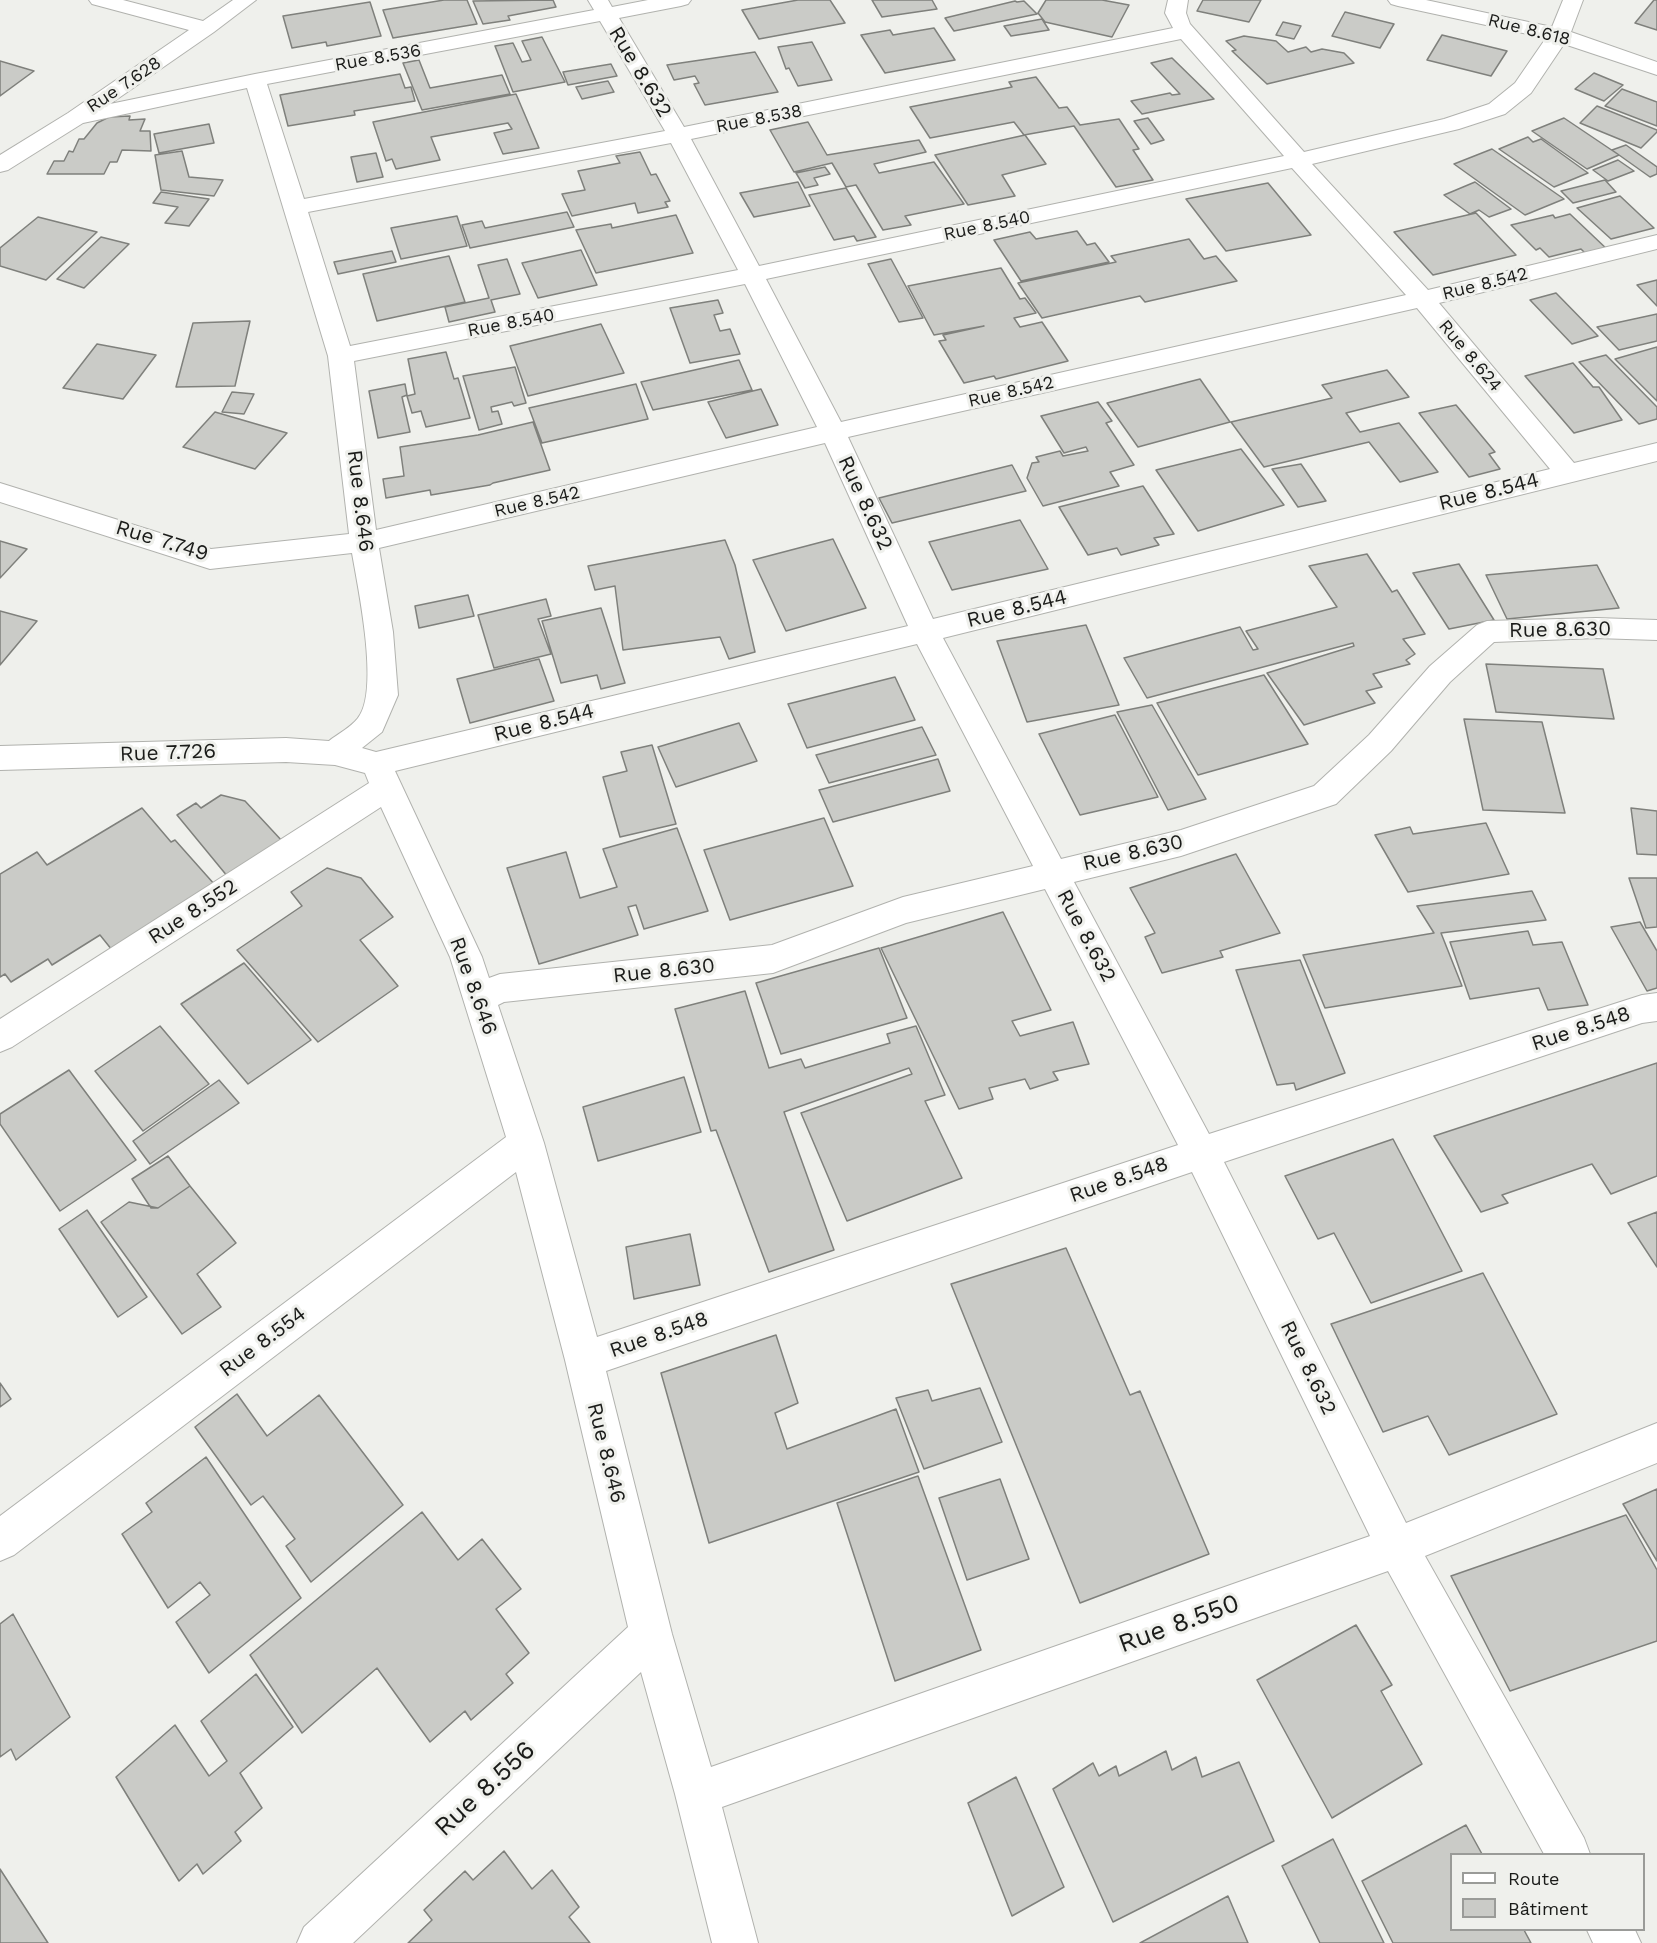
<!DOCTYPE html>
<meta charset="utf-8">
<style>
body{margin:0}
#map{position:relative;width:1657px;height:1943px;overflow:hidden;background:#eff0ec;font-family:"Work Sans",sans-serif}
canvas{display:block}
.legend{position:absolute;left:1450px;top:1853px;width:195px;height:78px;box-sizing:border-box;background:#eff0ec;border:2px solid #9a9b98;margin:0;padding:8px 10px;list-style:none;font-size:18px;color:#1a1b19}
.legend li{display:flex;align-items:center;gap:12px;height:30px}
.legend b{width:30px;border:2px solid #9a9b98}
</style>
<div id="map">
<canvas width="1657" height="1943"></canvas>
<ul class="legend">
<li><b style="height:8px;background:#fff"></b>Route</li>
<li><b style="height:16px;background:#cacbc7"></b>Bâtiment</li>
</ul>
</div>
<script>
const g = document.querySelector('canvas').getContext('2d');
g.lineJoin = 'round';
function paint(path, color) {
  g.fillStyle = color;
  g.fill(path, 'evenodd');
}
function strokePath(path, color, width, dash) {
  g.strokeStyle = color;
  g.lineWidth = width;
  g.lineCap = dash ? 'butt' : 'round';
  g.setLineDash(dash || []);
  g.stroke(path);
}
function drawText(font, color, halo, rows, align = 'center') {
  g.font = font + ' "Work Sans",sans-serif';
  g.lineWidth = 6;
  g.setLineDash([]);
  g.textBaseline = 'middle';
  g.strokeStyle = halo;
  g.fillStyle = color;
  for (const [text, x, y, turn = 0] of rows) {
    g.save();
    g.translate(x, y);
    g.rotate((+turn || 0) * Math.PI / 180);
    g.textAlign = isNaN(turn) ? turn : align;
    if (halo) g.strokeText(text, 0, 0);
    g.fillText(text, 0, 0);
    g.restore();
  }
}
const building = new Path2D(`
 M444 0H467L477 24 393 38 383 10Z
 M553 0 556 7 508 16 510 20 483 24 473 1Z
 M798 0H830L845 23 759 39 742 10Z
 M872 0H932L937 9 882 17Z
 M1046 0H1102L1129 5 1112 37 1045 22 1038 13Z
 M1203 0H1261L1249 22 1197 11Z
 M1654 0H1657V30L1635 23Z
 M1015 1 1017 2 1024 1 1037 14 954 31 945 18Z
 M370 2 381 36 327 46 326 42 292 48 283 16Z
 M1345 12 1394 24 1380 48 1332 36Z
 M1042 19 1049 30 1011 36 1004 26Z
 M1283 22 1301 26 1294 39 1276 35Z
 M934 28 955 60 885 73 861 35 890 30 893 35Z
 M1442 35 1507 51 1491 76 1427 60Z
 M1244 36 1276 41 1288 52 1306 47 1311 52 1322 49 1344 53 1354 63 1267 84 1232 51 1236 50 1226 41Z
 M542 37 565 82 513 92 495 46 513 43 522 62 531 60 522 41Z
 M812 42 832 80 798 86 789 68 786 69 778 47Z
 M755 52 778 92 705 105 694 84 699 83 695 76 674 80 667 65Z
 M1172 58 1214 99 1142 114 1131 101 1170 93 1172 95 1180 94 1151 63Z
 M419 60 430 88 502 75 510 94 422 110 403 63Z
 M0 61 34 71 0 96Z
 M611 64 617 76 568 85 563 72Z
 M1594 73 1623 85 1604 101 1575 89Z
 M400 74 405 88 411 87 415 101 354 111 355 115 288 126 280 95Z
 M1036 77 1059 108 1067 107 1080 125 1119 119 1139 149 1133 150 1153 180 1116 187 1074 126 1024 135 1014 122 930 138 910 107 1012 87 1009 82Z
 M608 81 614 92 582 99 576 87Z
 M1622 89 1657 102V126L1605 106Z
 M516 94 539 148 503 154 494 133 512 129 508 123 431 137 440 160 396 169 392 159 386 161 373 122Z
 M1597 106 1657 130V132L1641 148 1580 123Z
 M130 116 129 120 145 119 140 131H150L151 151 122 150 117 162H110L104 174H47L54 161H64L69 151 73 152 79 139H84L97 123 109 117Z
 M1148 118 1164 140 1151 144 1134 121Z
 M1564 118 1619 155 1587 169 1532 131Z
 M808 122 827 155 919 140 926 152 874 164 879 173 934 162 964 204 905 216 911 225 883 230 856 185 846 187 832 163 794 172 770 130Z
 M209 124 214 143 159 153 154 134Z
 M1025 135 1046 164 1002 175 1015 196 968 205 935 155Z
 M1528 137 1533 142 1541 139 1588 173 1554 187 1499 149Z
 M1626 145 1657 167V174L1650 177 1612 150Z
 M1492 149 1564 199 1525 215 1454 164Z
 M182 151 189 177 223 180 214 196 161 190 155 155Z
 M640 152 651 175 656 174 670 201 665 202 668 207 638 213 635 203 572 216 562 194 585 190 578 171 620 163 616 156Z
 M376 153 383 177 357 182 351 157Z
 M1618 160 1634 171 1608 181 1593 170Z
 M825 167 830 174 814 178 818 185 805 188 796 173Z
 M1605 180 1616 192 1573 203 1561 191Z
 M798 182 810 206 754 217 740 193Z
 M1475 182 1511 209 1489 217 1479 210 1470 214 1444 195Z
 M1268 183 1311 235 1226 251 1186 199Z
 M846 188 876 237 857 241 854 236 834 240 809 195Z
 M161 192 209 199 189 226 165 223 178 207 153 203Z
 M1620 196 1654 228 1611 239 1577 208Z
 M567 212 574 227 470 248 462 225 482 221 485 228Z
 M1476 213 1516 255 1433 275 1394 232Z
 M1570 214 1610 252 1589 257 1581 249 1549 257 1540 248 1536 250 1511 225 1553 215 1555 218Z
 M676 215 693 253 596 273 576 230 611 224 612 228Z
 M457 216 467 246 401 259 391 228Z
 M38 217 97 232 46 280 0 266V248Z
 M1077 231 1087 245 1095 243 1109 262 1021 281 994 240 1030 232 1036 239Z
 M101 237 129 244 84 288 57 279Z
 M1189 239 1204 259 1216 256 1237 281 1145 302 1140 296 1042 318 1018 283 1116 262 1111 256Z
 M581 250 597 285 538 298 522 263Z
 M392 251 396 262 338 274 334 262Z
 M449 256 465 302 377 321 363 274Z
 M507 259 520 294 491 300 495 312 449 322 445 307 489 298 478 265Z
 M891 259 923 318 899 322 868 264Z
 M1001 268 1020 299 1025 298 1036 313 1014 318 1020 327 1042 322 1068 361 996 379 994 376 964 383 939 341 946 340 943 335 984 326 934 335 908 286Z
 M1657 280V306L1637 285Z
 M1556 293 1598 336 1572 344 1530 300Z
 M718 300 723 313 714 315 720 331 730 329 740 354 690 363 670 308Z
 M1657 314V341L1619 350 1597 327Z
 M250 321 235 386 176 387 193 323Z
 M601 324 624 373 528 396 510 346Z
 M97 344 156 355 123 399 63 388Z
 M1657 347V401L1615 359Z
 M446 352 454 379 458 378 470 418 426 427 421 411 412 413 407 396 415 394 408 359Z
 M1606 355 1657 407V419L1639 424 1579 362Z
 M739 360 752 390 653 410 641 382Z
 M1573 363 1593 387H1599L1622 420 1574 433 1525 376Z
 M515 367 526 403 514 406 512 402 491 407 492 412 498 411 502 424 479 430 463 376Z
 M1387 370 1409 397 1346 413 1360 432 1399 423 1438 472 1400 482 1369 442 1264 467 1231 422 1332 398 1322 385Z
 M1200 379 1230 422 1138 447 1107 403Z
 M405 384 407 395 402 397 410 432 378 438 369 391Z
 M636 384 648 419 542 443 529 408Z
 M761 389 778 425 726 438 708 402Z
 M232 392 254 394 244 414 222 412Z
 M1098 402 1112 421 1106 423 1134 465 1110 472 1119 486 1043 506 1027 478 1032 463 1039 462 1036 457 1060 451 1063 456 1088 451 1086 447 1064 453 1041 416Z
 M1456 405 1495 452 1489 454 1500 469 1469 477 1419 413Z
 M215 412 287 433 255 469 183 447Z
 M533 422 550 470 493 483 490 485 431 495 430 490 386 498 383 479 404 476 400 447 478 435Z
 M1241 449 1284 505 1198 531 1156 470Z
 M1301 464 1326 501 1298 507 1272 469Z
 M1012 465 1026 491 892 523 879 498Z
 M1143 486 1174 534 1154 538 1159 545 1121 555 1117 548 1088 555 1059 507Z
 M1020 520 1048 569 952 590 929 542Z
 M833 539 866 608 786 631 753 560Z
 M725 540 735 565 755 652 729 659 720 637 623 650 615 586 595 590 588 566Z
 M0 541 27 549 0 578Z
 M1367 554 1392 592 1397 590 1425 634 1403 639 1415 654 1406 660 1410 664 1373 674 1382 687 1366 691 1375 703 1304 725 1267 673 1354 646 1353 643 1147 698 1124 658 1240 627 1253 650 1258 649 1246 631 1337 607 1309 566Z
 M1459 564 1494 620 1449 629 1413 573Z
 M1597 565 1619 608 1507 619 1486 575Z
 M468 595 474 616 419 628 415 606Z
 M546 599 551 616 538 619 551 654 494 668 478 615Z
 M601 608 625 683 601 689 597 675 561 683 542 621Z
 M0 611 37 621 0 665Z
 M1086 625 1119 705 1027 722 997 641Z
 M539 659 554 701 470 723 457 679Z
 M1486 664 1603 669 1614 719 1496 712Z
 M1264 675 1308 744 1198 775 1157 703Z
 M895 677 915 720 807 748 788 704Z
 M1152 705 1206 799 1168 810 1117 712Z
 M1115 715 1158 797 1080 815 1039 734Z
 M1464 719 1542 722 1565 813 1483 810Z
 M739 723 757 761 676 787 658 747Z
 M922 727 936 755 829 783 816 755Z
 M652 745 676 824 620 837 603 777 627 771 621 752Z
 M938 759 950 791 833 822 819 790Z
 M221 795 245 801 283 842 228 877 177 815 196 803 201 808Z
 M142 808 171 842 175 840 215 885 112 950 100 935 52 965 48 959 11 982 5 974 0 977V874L37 852 47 865Z
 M1631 808 1657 811V855L1637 854Z
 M824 818 853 886 730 920 704 850Z
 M1486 823 1509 874 1408 892 1375 835 1410 827 1413 834Z
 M677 828 708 911 644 929 636 905 628 907 638 935 539 964 507 868 566 852 580 898 617 887 603 849Z
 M1236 854 1280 933 1220 951 1223 957 1162 973 1145 937 1155 933 1130 888Z
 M327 868 361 878 393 917 360 940 398 986 318 1042 237 950 302 906 291 892Z
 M1629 878H1657V927L1646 928Z
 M1532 891 1546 920 1441 933 1462 986 1325 1008 1303 955 1434 933 1417 906Z
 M1003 912 1051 1010 1012 1021 1020 1036 1073 1022 1089 1064 1053 1072 1058 1080 1030 1089 1025 1079 989 1088 993 1099 959 1109 881 948Z
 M1640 922 1657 951V988L1647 991 1611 927Z
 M1528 931 1533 945 1562 942 1588 1005 1548 1010 1539 988 1470 999 1450 942Z
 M879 948 907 1018 781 1054 756 983Z
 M1300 960 1345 1073 1296 1090 1294 1083 1277 1085 1236 970Z
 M244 963 311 1040 248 1084 181 1004Z
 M745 991 769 1068 801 1059 805 1068 890 1043 887 1034 916 1026 945 1095 925 1101 962 1178 847 1221 801 1113 912 1074 909 1068 784 1112 834 1250 769 1272 716 1130 711 1131 675 1009Z
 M160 1026 209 1084 143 1131 95 1071Z
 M1657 1063V1176L1611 1194 1592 1164 1502 1195 1508 1203 1481 1212 1434 1136Z
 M69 1070 136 1160 60 1211 0 1124V1114Z
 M684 1077 701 1132 598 1161 583 1107Z
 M219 1080 239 1103 150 1164 133 1141Z
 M1393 1139 1462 1271 1371 1303 1334 1233 1318 1239 1285 1176Z
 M168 1156 190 1186 158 1208H151L132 1179Z
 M190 1186 236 1243 197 1274 221 1307 182 1334 101 1222 129 1202 158 1208Z
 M87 1210 147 1297 118 1317 59 1229Z
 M1657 1212V1267L1628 1223Z
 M690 1234 700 1285 634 1299 626 1247Z
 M1066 1248 1130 1395 1140 1391 1209 1554 1080 1603 951 1284Z
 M1483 1273 1557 1414 1449 1455 1428 1416 1383 1432 1331 1324Z
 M776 1335 798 1403 775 1413 787 1449 896 1409 919 1472 709 1543 661 1373Z
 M0 1383 11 1399 0 1407Z
 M980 1388 1002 1442 924 1469 896 1398 928 1390 932 1401Z
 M237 1394 267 1436 319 1395 403 1505 311 1582 286 1546 295 1539 263 1496 251 1505 195 1427Z
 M206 1457 301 1598 209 1673 176 1622 210 1595 200 1582 168 1608 122 1534 152 1512 146 1503Z
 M918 1476 981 1650 895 1681 837 1503Z
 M1000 1479 1029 1559 967 1580 939 1498Z
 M1657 1489V1561L1623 1504Z
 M422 1512 458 1560 482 1539 521 1589 496 1609 529 1653 506 1674 513 1683 471 1720 465 1711 430 1742 377 1668 302 1733 250 1655Z
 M1626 1515 1657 1570V1641L1510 1691 1451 1576Z
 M13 1614 70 1717 16 1760 11 1749 0 1757V1624Z
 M1356 1625 1392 1685 1381 1691 1422 1764 1332 1818 1257 1680Z
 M256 1674 293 1727 240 1773 262 1808 235 1832 241 1841 203 1874 197 1864 179 1881 116 1777 175 1725 209 1776 227 1761 201 1721Z
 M1166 1751 1172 1770 1196 1757 1202 1777 1239 1762 1274 1841 1113 1922 1053 1789 1093 1763 1099 1776 1116 1766 1119 1776Z
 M1016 1777 1064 1887 1012 1916 968 1803Z
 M1466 1825 1482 1854H1452V1930H1524L1531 1943H1393L1362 1881Z
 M1333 1839 1384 1943H1320L1282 1866Z
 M504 1851 532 1889 552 1870 579 1907 569 1917 590 1943H408L432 1920 424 1910 465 1871 473 1880Z
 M0 1869 48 1943H0Z
 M1228 1896 1248 1943H1140Z`);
const street = new Path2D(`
 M89 0H123L203 21 233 0H256L214 32 110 104 255 74 594 10 588 0H608L612 7 648 0H691L688 4 681 6 619 18 684 127 1173 28 1165 13 1168 0H1188L1186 13 1190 24 1304 152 1444 119 1489 104 1515 83 1546 38 1398 6 1391 4 1388 0H1426L1552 27 1563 0H1583L1571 32 1657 62V75L1564 44 1531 93 1505 114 1459 129 1312 164 1428 290 1657 235V249L1439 303 1574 463 1657 443V461L943 638 1061 859 1181 830 1314 786 1369 735 1430 666 1477 625 1487 621 1596 618 1657 620V640L1596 638 1494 642 1450 682 1391 751 1336 804 1181 856 1074 882 1209 1134 1642 995 1657 993V1021L1642 1023 1224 1162 1406 1523 1657 1423V1463L1425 1556 1584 1838 1590 1854H1544L1388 1571 722 1807 758 1943H712L675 1794 641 1672 353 1943H297L304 1927 628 1627 565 1360 516 1172 14 1555 0 1561V1516L506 1137 450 957 381 807 12 1047 0 1052V1019L369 783 365 773 335 765 286 762 0 770V746L286 738 329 741C338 734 351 727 358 718 380 691 358 588 352 553L210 569 0 502V483L211 549 349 534 328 356 247 88 83 123 8 170 0 172V155L68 113 189 30 92 4ZM600 21 665 131 304 199 267 84ZM1181 39 1284 156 759 266 691 139ZM671 143 738 270 350 346 308 212ZM1292 168 1406 295 841 422 766 279ZM745 284 817 427 376 530 354 361ZM1417 308 1550 469 933 619 848 437ZM825 443 908 626 376 752 362 748 382 732 398 695 393 632 379 548ZM917 644 1033 866 903 897 772 945 500 974 489 978 482 957 395 771ZM1045 889 1178 1145 597 1337 544 1143 498 1005 504 1002 773 973 906 923ZM1192 1172 1370 1536 711 1767 672 1634 606 1371Z
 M1587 1930H1635L1641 1943H1593Z`);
const farStreetnames = [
 ["Rue 8.618",1529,30,14],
 ["Rue 8.536",378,58,-10],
 ["Rue 7.628",124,85,-34],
 ["Rue 8.538",759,119,-11],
 ["Rue 8.540",987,226,-12],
 ["Rue 8.542",1485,284,-14],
 ["Rue 8.540",511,323,-11],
 ["Rue 8.624",1470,356,50],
 ["Rue 8.542",1011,392,-13],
 ["Rue 8.542",537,502,-13]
];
const streetNames = [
 ["Rue 8.632",640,72,59],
 ["Rue 8.544",1489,492,-14],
 ["Rue 8.646",360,501,83],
 ["Rue 8.632",865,503,65],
 ["Rue 7.749",162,541,17],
 ["Rue 8.544",1017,609,-14],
 ["Rue 8.630",1560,630,-1],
 ["Rue 8.544",544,723,-14],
 ["Rue 7.726",168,753,-2],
 ["Rue 8.630",1133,853,-13],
 ["Rue 8.552",193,912,-33],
 ["Rue 8.632",1086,936,62],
 ["Rue 8.630",664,971,-6],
 ["Rue 8.646",473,986,70],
 ["Rue 8.548",1581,1029,-18],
 ["Rue 8.548",1119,1180,-19],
 ["Rue 8.548",659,1335,-19],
 ["Rue 8.554",263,1342,-37],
 ["Rue 8.632",1308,1368,64],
 ["Rue 8.646",606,1453,76]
];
const nearStreetnames = [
 ["Rue 8.550",1179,1624,-20],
 ["Rue 8.556",485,1789,-43]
];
paint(building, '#cacbc7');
strokePath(building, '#7f807c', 1.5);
strokePath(street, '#b1b2ae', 2);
paint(street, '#fff');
drawText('18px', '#1a1b19', '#eff0ec', farStreetnames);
drawText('21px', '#1a1b19', '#eff0ec', streetNames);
drawText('26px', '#1a1b19', '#eff0ec', nearStreetnames);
</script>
